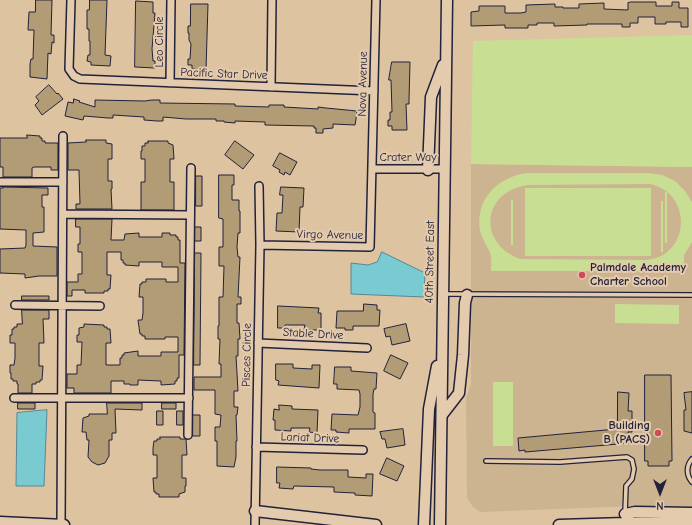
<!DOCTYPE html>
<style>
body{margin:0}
#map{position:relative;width:692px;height:525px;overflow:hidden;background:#ddc3a0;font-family:"Comic Neue",sans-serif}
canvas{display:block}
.north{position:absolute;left:640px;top:473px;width:40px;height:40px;-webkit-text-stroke:3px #e5cbad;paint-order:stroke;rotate:180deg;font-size:11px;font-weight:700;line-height:16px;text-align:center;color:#22223b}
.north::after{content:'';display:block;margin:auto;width:14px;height:18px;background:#22223b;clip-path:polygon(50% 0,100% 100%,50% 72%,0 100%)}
</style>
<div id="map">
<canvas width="692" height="525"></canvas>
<div class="north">N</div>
</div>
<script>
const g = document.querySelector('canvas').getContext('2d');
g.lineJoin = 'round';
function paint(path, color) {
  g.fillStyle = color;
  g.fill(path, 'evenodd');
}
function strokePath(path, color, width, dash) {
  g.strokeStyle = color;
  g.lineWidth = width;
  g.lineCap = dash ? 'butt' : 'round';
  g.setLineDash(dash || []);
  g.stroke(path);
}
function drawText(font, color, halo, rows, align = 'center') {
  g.font = font + ' "Comic Neue",sans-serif';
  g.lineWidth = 4;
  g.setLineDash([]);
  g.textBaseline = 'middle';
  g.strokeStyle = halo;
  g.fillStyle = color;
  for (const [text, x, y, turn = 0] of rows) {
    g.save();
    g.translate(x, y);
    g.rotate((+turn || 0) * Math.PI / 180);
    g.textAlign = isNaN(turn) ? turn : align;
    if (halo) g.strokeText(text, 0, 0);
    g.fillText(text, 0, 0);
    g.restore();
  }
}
const built = new Path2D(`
 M471 164 692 167V508L636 506 480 512 473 507 467 498 466 398 471 384Z`);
const green = new Path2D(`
 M692 35V167L471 164 473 41Z
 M527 173H648L662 175 675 181 685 191 692 202V242L684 255V271H491C491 266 492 257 490 253 487 245 482 239 480 230 475 199 498 177 527 173ZM650 184C692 192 692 256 646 260L520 259C477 243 482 191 528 185Z
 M525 188H651V256H525Z
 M665 192H667V243H665Z
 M511 200H513V245H511Z
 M661 201H663V252H661Z
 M615 304 679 305V324L615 323Z
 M493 382H513V446H493Z`);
const water = new Path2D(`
 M382 252 425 273 424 297 351 294V263L368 265 377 262Z
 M47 410 44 486H16L17 413Z`);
const building = new Path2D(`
 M36 0H52L51 35H54V43L52 42 51 54 48 53 47 79 30 77V64L31 59H33L34 30H28L29 12H35Z
 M90 0H107L105 55 111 56 110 66 91 65V62L87 61 88 55H90V41H89V29H87V10H89Z
 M136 1 153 2V13H155L152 49 153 61H155V68L135 67Z
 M631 2H656V6H672V2H679V8H688V27H681V22H666V24H655V17H638V23H630V27H622V24H587V25L554 26V23H537V25H528V28H505V25L471 26V12L479 11V6H505V13H521L526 12V5L555 4V7H563V8H579V4L604 3V9L628 10V3Z
 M191 4H208L206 70 192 69V65H188V59H190L191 44 189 40V33H188V26H190Z
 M392 62H410L409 100V104H406L407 130H392V126H388V120H390V112H392L391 80H389Z
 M49 85 57 94 58 93 63 99 42 115 35 105 39 101 36 97Z
 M74 99 80 101 79 102 95 107V100L145 101 152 100H160V103L235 104V106L269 107V105H284V107L318 109V107L326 108 357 111 356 119 355 125 333 124V128L323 129V133H316V128H314V126L265 125V122L235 121V123L224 122V121H216V119H186L163 117V121H157L144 120V117L113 115V118H108L84 116 83 120 65 116 68 102 73 103Z
 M27 135 40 136V138H42V141H45V143H58V170H51V167H34L32 168V177H3V167H0V138H27Z
 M86 140H106V143L112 144V159H108V181H112V189H111L112 209H76V204H80L79 170H68V143L86 142Z
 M148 141H168V143L173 145 174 159H170V182H174V210H141V182H145V159H141V151H142V146H145V143H148Z
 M235 141 254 155 243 169 225 155Z
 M280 153 297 162 290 175 285 172 284 175 279 172 280 170 273 166Z
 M219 175H234V185H232V200H239V211H240V233H238L237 247 238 257H240L238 297H241V304H237V323H239L240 339H238V356H236L238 391H234V407H238L237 415H236L237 441H236V457L234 467 217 466V441H215V427H220L221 415 215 414V390H194V377H221V364H219L220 339H218V326H219V297H223L224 266H219V247H223V219L219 218Z
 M196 176H202V206H196Z
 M3 187 48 188V195H42V207H44V232L33 233V246L57 247V276H39L25 278V274L0 273V249L25 248 26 245V230L0 229V188H3Z
 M281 187 304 188 303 207H300L299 232 276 231 277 213H282L283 195H280Z
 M76 219H112L111 240H124L125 234 139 233V237H162V233H170V235H176V237H178V240H180V263H185L184 355H179V378H177V381H175V384L161 385V381L138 380V385H130V384H124V381H111V393H74V388H67V374H77V365H81L82 342H77V335H79V328L84 327V324L104 325V327H107V329H110L111 343H106V365H120V358H122V355H124V353L138 351V356H161V352H178V337H165V339H145V336H142V334H140L138 320H142L143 313V297H139L140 284H142V282H146V279H166V282H178V267H162V262H139V266L125 265V263H123V260H121V252H107V275H111L110 289H108V291H104V293H85V290H72V296H67V282H78V274H82V252H78V244H80V227H76Z
 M195 227H201V241H195Z
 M195 253H201L200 365H194Z
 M22 296H49V300H22Z
 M364 304 377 305V310H380L379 326H353V330H345V328H336L337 311H363Z
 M278 306 319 308 318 313H321V330H304L305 325H285V328H278Z
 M22 310H49V319H43L44 343H39V366H43L42 380H40V382H36V384H32V393H18V384H17V381H13V379H11V373H10V365H14L15 358V343H10V335H12V329H14V327H17V324H22Z
 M406 324 410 341 392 345 390 336 386 337 384 329Z
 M391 355 408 363 400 379 384 371Z
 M276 364H293V368L312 369V365H320L319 388 278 385 279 381 276 380Z
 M335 367H351V371L377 373 376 389H374L373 394V412L375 413V429H349V433L336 432V430H331L332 414 358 415 360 407V394L359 390 337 389V384H334Z
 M645 375H671L672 461H669V466H648V461H645Z
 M618 392 629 393 628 411H632V432H628L630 443 525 452V450L519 451 518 438 617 429Z
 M692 392V433L684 431V410H686L684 393Z
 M18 403H35V409H18Z
 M107 403H142V410L115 409 116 433H112V440H109V456L105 463 98 465 92 462 88 457 89 440H87L86 432H82L83 418 89 416V414H107Z
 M162 403H176V409H162Z
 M279 405 292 406V409L318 410 317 433 309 432 310 428H291V431L275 430V420H273L274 409 279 410Z
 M157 411H163V425H157Z
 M177 411H183V425H177Z
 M193 415H200V436H193Z
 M403 429 405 445 387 448 385 439H382L380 432Z
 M160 437H180V439H186L187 455H182V478H186V486H185V492L179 494V497H159V494H156V492H154L153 478H157V455H153V448L154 441H157V439H160Z
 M387 458 404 466 397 481 380 474Z
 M277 467 311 468V469L320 470H348V477L366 478V474H373L372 496 355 495V493L334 492V487L294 486 293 489 279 488 280 483H277Z`);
const service = new Path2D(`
 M445 294 692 295
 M692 459C686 466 686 475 692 482
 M486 461 560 462 627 457 632 460 634 469 632 479 626 486 625 513`);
const minor = new Path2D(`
 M71 0 69 69 74 76 80 79 374 91
 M170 83 171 0
 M271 87 272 0
 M372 169H445
 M0 182H63
 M63 214 190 215
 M260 245 370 247 376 0
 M15 305 100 306
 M258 343 367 348
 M14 398H189
 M188 435 191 168
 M256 447 363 450
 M61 525 63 136
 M255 525 260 245 259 186`);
const secondary = new Path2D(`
 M428 170 431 97 443 65
 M442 415 459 393 463 355 465 303 467 295
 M255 511 376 525
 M625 514 635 512 692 513
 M0 522 64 525
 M424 525 429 409 437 366
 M440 525 447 0
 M559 525 692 521`);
const markers = [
 [582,275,4,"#d1495b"],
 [658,433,4,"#d1495b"]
];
const streetNames = [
 ["Leo Circle",160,42,-90],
 ["Pacific Star Drive",224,74,2],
 ["Nova Avenue",363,84,-89],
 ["Crater Way",408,158],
 ["Virgo Avenue",330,235,1],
 ["40th Street East",430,262,-89],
 ["Stable Drive",313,334,3],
 ["Pisces Circle",247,355,-89],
 ["Lariat Drive",310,438,2]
];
const poiNames = [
 ["Palmdale Academy",590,268],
 ["Charter School",590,282],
 ["Building",650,426,"right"],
 ["B (PACS)",650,440,"right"]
];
paint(built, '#cdb491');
paint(green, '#c8de93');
paint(water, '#7acbd1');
strokePath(water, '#578795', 1);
paint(building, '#b29c76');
strokePath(building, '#22223b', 1);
strokePath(service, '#22223b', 6);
strokePath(minor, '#22223b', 10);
strokePath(secondary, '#22223b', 13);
strokePath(service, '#e5cbad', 3.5);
strokePath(minor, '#e5cbad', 7);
strokePath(secondary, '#e5cbad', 10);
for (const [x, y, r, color] of markers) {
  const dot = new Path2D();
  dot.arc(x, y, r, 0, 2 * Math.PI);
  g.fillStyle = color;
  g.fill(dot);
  strokePath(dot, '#e5cbad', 1.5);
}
drawText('12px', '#22223b', '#e5cbad', streetNames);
drawText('bold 12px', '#22223b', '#e5cbad', poiNames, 'left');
</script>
